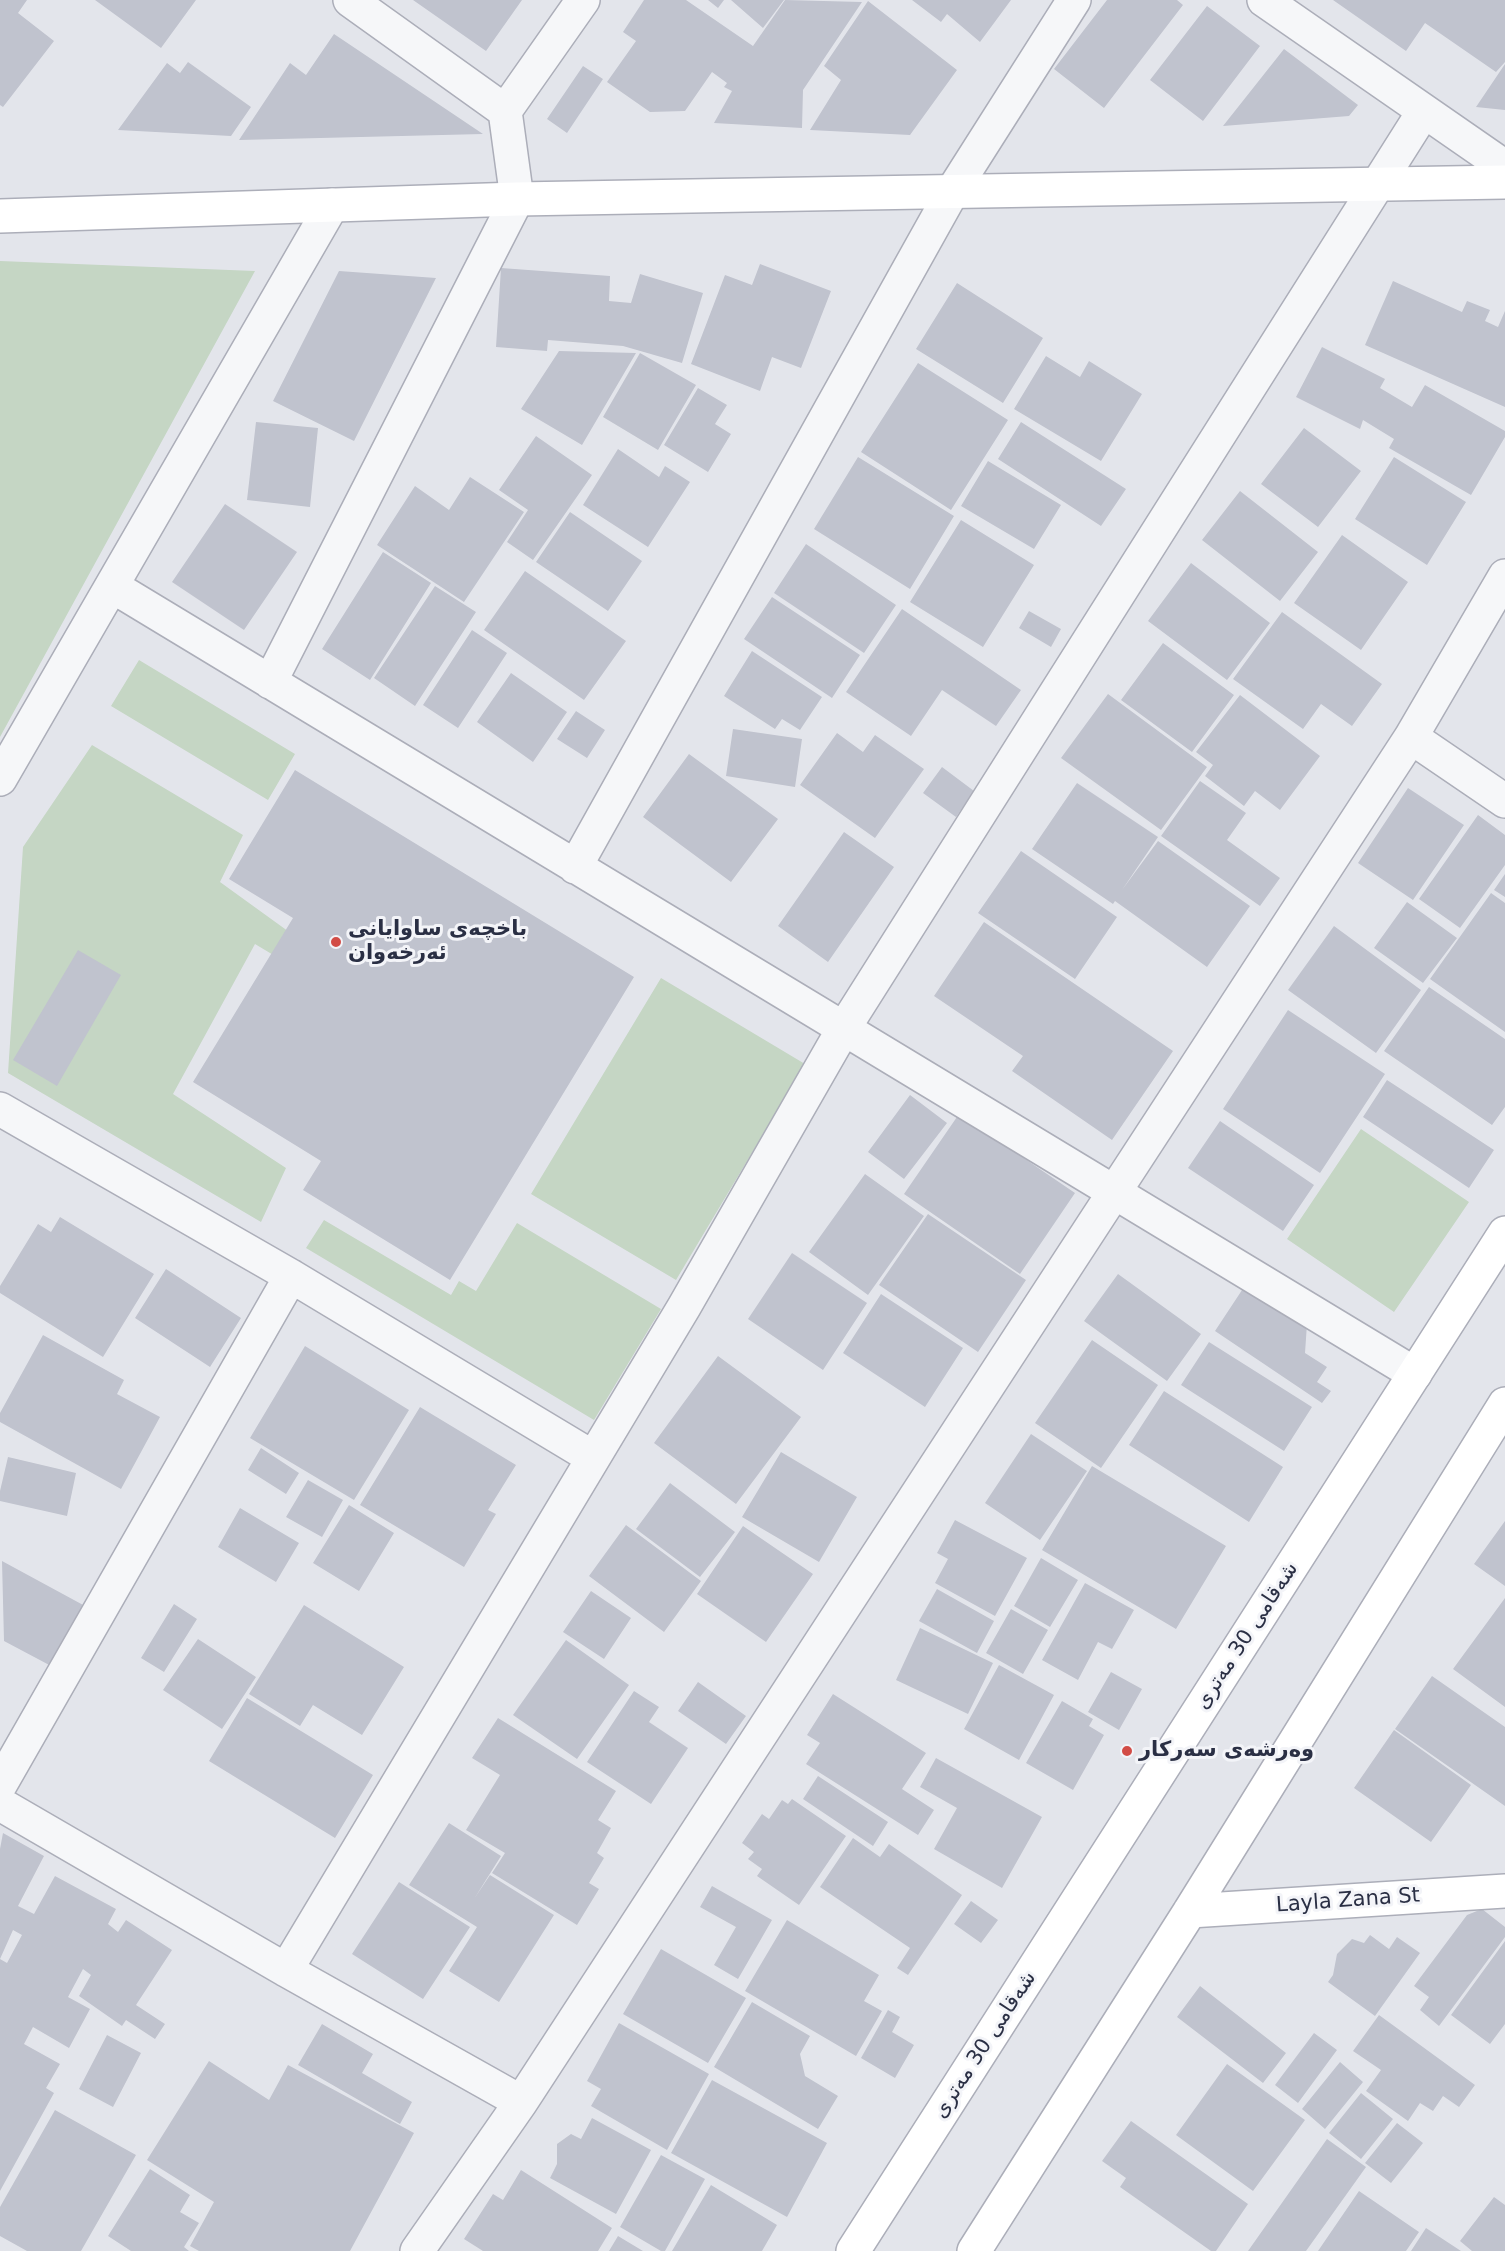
<!DOCTYPE html>
<meta charset="utf-8">
<style>
body{margin:0}
canvas{display:block;background:#e3e5eb}
</style>
<canvas width="1505" height="2251"></canvas>
<script>
const g = document.querySelector('canvas').getContext('2d');
g.lineJoin = 'round';
function paint(path, color) {
  g.fillStyle = color;
  g.fill(path, 'evenodd');
}
function strokePath(path, color, width, dash) {
  g.strokeStyle = color;
  g.lineWidth = width;
  g.lineCap = dash ? 'butt' : 'round';
  g.setLineDash(dash || []);
  g.stroke(path);
}
function drawText(font, color, halo, rows, align = 'center') {
  g.font = font + ' "DejaVu Sans","Noto Sans Arabic",sans-serif';
  g.lineWidth = 6;
  g.setLineDash([]);
  g.textBaseline = 'middle';
  g.strokeStyle = halo;
  g.fillStyle = color;
  for (const [text, x, y, turn = 0] of rows) {
    g.save();
    g.translate(x, y);
    g.rotate((+turn || 0) * Math.PI / 180);
    g.textAlign = isNaN(turn) ? turn : align;
    if (halo) g.strokeText(text, 0, 0);
    g.fillText(text, 0, 0);
    g.restore();
  }
}
const green = new Path2D(`
 M0 261 255 271 0 737Z
 M139 660 295 754 268 800 111 706Z
 M92 745 243 835 220 882 321 955 310 977 255 944 173 1094 286 1168 261 1222 8 1073 23 847Z
 M661 978 805 1064 676 1280 531 1194Z
 M1361 1129 1469 1202 1394 1312 1287 1239Z
 M324 1220 451 1295 459 1281 476 1291 517 1223 661 1309 594 1420 306 1248Z`);
const building = new Path2D(`
 M0 0H27L18 13 54 41 3 107 0 105Z
 M95 0H196L161 48Z
 M413 0H522L486 51Z
 M644 0H686L753 46 785 0 862 2 803 90 802 128 714 123 732 91 724 87 727 83 712 72 685 111 650 112 607 82 636 41 623 32Z
 M708 0H724L718 8Z
 M731 0H784L763 28Z
 M912 0H1011L980 42 947 14 941 22Z
 M1107 0H1177L1183 5 1104 108 1054 69Z
 M1333 0H1505V62L1496 72 1425 23 1406 51Z
 M868 1 957 70 910 135 810 130 841 80 824 66Z
 M1207 6 1260 46 1203 121 1150 80Z
 M334 34 483 134 239 140 290 63 306 75Z
 M1284 49 1358 105 1349 116 1223 126Z
 M188 62 251 107 231 136 118 130 167 63 180 73Z
 M1505 64V110L1476 107Z
 M583 66 603 79 567 133 547 119Z
 M760 264 831 291 801 368 772 357 760 391 691 364 725 275 752 285Z
 M501 268 610 276 609 301 631 303 640 274 703 293 682 363 623 346 548 340 547 351 496 347Z
 M339 271 436 278 354 441 273 401Z
 M1393 281 1462 312 1467 301 1490 310 1485 321 1498 327 1505 311V407L1365 345Z
 M957 283 1043 338 1003 403 916 349Z
 M1322 347 1385 379 1380 388 1412 407 1425 385 1505 431V437L1471 495 1389 448 1394 439 1363 420 1360 429 1296 397Z
 M559 351 636 353 582 445 521 409Z
 M640 353 696 385 658 450 603 417Z
 M1046 356 1080 377 1089 361 1142 394 1101 461 1014 409Z
 M918 363 1008 420 951 510 861 452Z
 M698 388 727 405 715 424 731 434 708 472 664 445Z
 M256 422 318 428 310 507 247 500Z
 M1021 422 1126 489 1101 526 998 459Z
 M1304 428 1361 471 1318 527 1261 484Z
 M536 436 592 475 533 560 507 542 528 510 499 490Z
 M618 449 659 477 665 466 690 482 648 547 583 505Z
 M858 457 954 516 910 589 814 529Z
 M1394 457 1466 502 1427 565 1355 519Z
 M988 461 1061 505 1034 549 961 506Z
 M470 477 524 512 464 602 377 545 415 486 449 510Z
 M1240 491 1318 552 1280 601 1202 540Z
 M225 504 297 552 244 630 172 582Z
 M570 512 642 561 608 611 536 562Z
 M961 520 1034 565 983 647 910 602Z
 M1342 535 1408 582 1361 650 1294 603Z
 M806 544 896 605 864 653 774 593Z
 M383 552 431 583 370 680 322 649Z
 M1191 563 1270 623 1227 680 1148 621Z
 M525 571 626 641 584 700 484 630Z
 M435 586 476 612 415 706 374 678Z
 M772 597 860 655 832 698 744 639Z
 M902 609 1021 690 996 726 942 690 911 736 846 692Z
 M1029 611 1061 629 1051 647 1019 628Z
 M1282 612 1382 684 1352 726 1321 704 1303 729 1233 679Z
 M472 630 507 653 458 728 423 705Z
 M1163 643 1234 695 1192 752 1121 700Z
 M752 651 822 697 800 730 782 719 775 729 724 696Z
 M511 673 567 712 533 762 477 722Z
 M1108 694 1207 767 1161 830 1061 758Z
 M1240 695 1320 756 1280 810 1255 791 1244 806 1205 776 1213 765 1196 752Z
 M576 711 605 730 587 758 557 739Z
 M733 729 802 739 795 787 726 776Z
 M837 733 863 752 875 735 924 769 875 838 800 785Z
 M689 754 778 819 731 882 643 817Z
 M942 767 974 791 956 817 923 793Z
 M295 770 634 977 450 1280 303 1190 321 1161 193 1082 293 918 229 879Z
 M1200 781 1246 813 1227 840 1280 878 1260 906 1161 836Z
 M1077 783 1158 837 1122 890 1158 841 1250 906 1207 967 1115 901 1113 904 1032 849Z
 M1408 788 1464 825 1413 900 1358 863Z
 M1478 815 1505 835V865L1460 928 1419 899Z
 M844 832 894 867 828 962 778 926Z
 M1021 851 1117 917 1075 979 978 913Z
 M1505 874V897L1494 890Z
 M1491 893 1505 903V1032L1430 979Z
 M1407 902 1457 938 1423 983 1374 948Z
 M984 922 1173 1051 1112 1140 1012 1071 1023 1056 934 996Z
 M1334 926 1421 990 1376 1053 1288 990Z
 M78 950 121 975 57 1086 13 1060Z
 M1429 987 1505 1039V1107L1492 1125 1384 1051Z
 M1288 1010 1385 1074 1320 1173 1223 1109Z
 M1387 1080 1494 1150 1469 1188 1363 1117Z
 M910 1095 947 1123 904 1179 868 1152Z
 M959 1114 1075 1193 1020 1274 904 1194Z
 M1220 1121 1314 1185 1283 1231 1188 1168Z
 M865 1174 924 1216 868 1295 809 1252Z
 M928 1214 1026 1280 978 1352 879 1285Z
 M60 1217 154 1274 103 1357 0 1293V1286L38 1224 51 1232Z
 M792 1253 867 1303 823 1370 748 1319Z
 M166 1269 241 1318 210 1367 135 1318Z
 M1118 1274 1201 1334 1167 1381 1084 1321Z
 M1246 1284 1307 1324 1305 1353 1327 1367 1317 1382 1331 1391 1322 1403 1215 1331Z
 M881 1294 963 1348 925 1407 843 1353Z
 M43 1335 124 1380 117 1394 160 1417 121 1489 0 1422V1413Z
 M1092 1340 1158 1385 1101 1468 1035 1423Z
 M1209 1342 1312 1407 1284 1451 1181 1385Z
 M305 1346 409 1410 354 1500 250 1438Z
 M718 1356 801 1417 736 1504 654 1443Z
 M1164 1391 1283 1467 1249 1522 1129 1445Z
 M420 1407 516 1465 488 1510 496 1514 464 1567 360 1505Z
 M1031 1434 1087 1471 1040 1540 985 1503Z
 M261 1448 299 1473 286 1494 248 1470Z
 M781 1452 857 1497 819 1562 742 1517Z
 M8 1457 76 1473 67 1516 0 1501V1491Z
 M1092 1466 1226 1546 1176 1629 1042 1550Z
 M308 1480 343 1500 322 1537 286 1517Z
 M670 1483 735 1532 700 1577 636 1529Z
 M349 1505 394 1533 359 1591 313 1563Z
 M240 1508 299 1543 276 1582 218 1547Z
 M955 1520 1027 1558 995 1616 935 1583 948 1559 937 1553Z
 M1505 1521V1586L1474 1564Z
 M626 1525 701 1581 664 1632 589 1576Z
 M743 1526 813 1574 766 1642 697 1594Z
 M1041 1558 1078 1580 1050 1627 1014 1606Z
 M2 1561 85 1606 53 1667 4 1641Z
 M1085 1583 1134 1610 1112 1649 1098 1642 1078 1680 1042 1660Z
 M937 1589 994 1621 977 1653 919 1621Z
 M591 1591 631 1618 604 1659 563 1632Z
 M1505 1598V1707L1453 1669Z
 M174 1604 197 1619 164 1672 141 1658Z
 M304 1605 404 1667 362 1735 313 1705 300 1726 249 1694Z
 M1011 1609 1048 1630 1023 1674 986 1653Z
 M920 1628 993 1663 968 1714 896 1680Z
 M198 1639 256 1677 222 1729 163 1690Z
 M566 1640 629 1685 577 1759 513 1715Z
 M999 1665 1054 1695 1019 1760 964 1729Z
 M1111 1672 1142 1689 1119 1730 1088 1712Z
 M1432 1676 1505 1727V1806L1395 1729Z
 M698 1682 746 1716 726 1744 678 1711Z
 M634 1691 659 1707 649 1722 688 1748 651 1804 587 1762Z
 M833 1694 926 1753 902 1789 934 1810 918 1835 806 1764 820 1743 807 1735Z
 M247 1698 373 1775 335 1838 209 1761Z
 M1062 1701 1093 1719 1089 1726 1104 1735 1073 1790 1026 1763Z
 M498 1718 616 1791 598 1820 611 1828 597 1853 604 1858 589 1883 599 1889 577 1925 492 1873 505 1853 466 1830 500 1775 472 1758Z
 M1394 1730 1471 1785 1431 1842 1354 1788Z
 M936 1758 1042 1817 1002 1888 934 1849 957 1808 920 1787Z
 M818 1776 888 1822 873 1846 803 1799Z
 M792 1799 846 1836 799 1905 757 1876 762 1869 748 1859 754 1852 742 1843 762 1814 769 1819 782 1800 788 1804Z
 M449 1823 501 1856 474 1899 490 1875 554 1915 499 2002 449 1971 477 1927 409 1885Z
 M3 1833 44 1856 18 1906 34 1914 55 1876 116 1909 108 1924 118 1932 126 1920 172 1950 136 2005 165 2024 155 2039 126 2020 122 2026 79 1996 91 1975 83 1969 68 1997 90 2009 69 2048 33 2027 24 2044 60 2064 46 2088 54 2093 0 2191V1849ZM13 1930 22 1935 7 1963 0 1959Z
 M853 1838 880 1857 889 1844 962 1895 908 1975 897 1968 910 1948 820 1887Z
 M399 1882 470 1927 423 1999 352 1954Z
 M712 1886 772 1920 738 1979 714 1965 736 1927 700 1907Z
 M971 1901 998 1920 981 1943 954 1924Z
 M1482 1909 1505 1927V1937L1439 2026 1420 2010 1429 1997 1414 1986 1467 1915Z
 M787 1920 879 1975 864 2001 882 2011 856 2056 745 1991Z
 M1370 1935 1389 1949 1397 1937 1420 1953 1375 2016 1328 1982 1333 1975 1337 1954 1352 1939 1364 1943Z
 M1505 1941V2024L1490 2044 1451 2015Z
 M661 1949 746 1998 708 2063 623 2014Z
 M1200 1986 1286 2053 1263 2083 1177 2017Z
 M752 2002 810 2036 800 2054 805 2076 838 2096 818 2129 714 2067Z
 M888 2010 900 2017 892 2032 914 2045 895 2078 861 2058Z
 M1379 2015 1475 2085 1459 2107 1443 2096 1433 2111 1420 2103 1408 2121 1366 2091 1381 2070 1353 2051Z
 M619 2023 709 2074 667 2150 591 2106 601 2089 587 2081Z
 M322 2024 373 2054 362 2073 412 2102 400 2124 298 2065Z
 M1314 2033 1337 2050 1298 2103 1275 2085Z
 M107 2035 141 2053 113 2107 79 2089Z
 M209 2061 269 2100 288 2065 414 2133 350 2251H199L190 2246 214 2202 147 2160Z
 M1340 2062 1363 2082 1325 2129 1302 2109Z
 M1227 2064 1305 2120 1253 2191 1176 2135Z
 M712 2080 827 2143 787 2217 671 2153Z
 M1361 2093 1393 2119 1361 2159 1329 2133Z
 M55 2110 136 2155 81 2251H27L0 2236V2207Z
 M592 2118 651 2150 616 2214 550 2178 557 2164V2144L571 2134 581 2139Z
 M1131 2121 1248 2204 1216 2251H1211L1120 2187 1126 2178 1102 2161Z
 M1397 2123 1423 2143 1391 2183 1365 2163Z
 M1327 2139 1366 2167 1306 2251H1248Z
 M661 2155 705 2179 665 2251H661L620 2227Z
 M150 2169 190 2195 180 2212 199 2223 184 2247 189 2251H131L108 2236Z
 M521 2170 612 2228 598 2251H483L464 2239 493 2194 503 2200Z
 M711 2185 777 2225 762 2251H672Z
 M1359 2191 1419 2232 1406 2251H1318Z
 M1494 2197 1505 2205V2251H1472L1460 2241Z
 M1426 2228 1461 2251H1411Z
 M618 2236 643 2251H609Z`);
const street = new Path2D(`
 M350 0 505 111
 M1264 0 1505 167
 M112 586 1415 1374
 M270 682 517 199 505 111 583 0
 M1411 737 1505 801
 M0 779 332 205
 M575 867 952 192 1074 0
 M0 1109 291 1276 592 1457
 M0 1785 291 1276
 M0 1804 286 1970 521 2102
 M286 1970 684 1307 844 1028 1424 111
 M417 2251 521 2102 1411 737 1505 576`);
const secondary = new Path2D(`
 M0 216 517 199 1505 182
 M1190 1911 1505 1891
 M853 2251 1505 1233
 M974 2251 1190 1911 1505 1404`);
const markers = [
 [336,942,6,"#d24c46"],
 [1127,1751,6,"#d24c46"]
];
const poiNames = [
 ["باخچەی ساوایانی",348,930],
 ["ئەرخەوان",348,954],
 ["وەرشەی سەرکار",1139,1751]
];
const streetNames = [
 ["شەقامی 30 مەتری",1247,1636,-57],
 ["Layla Zana St",1348,1901,-4],
 ["شەقامی 30 مەتری",985,2045,-57]
];
paint(green, '#c5d6c4');
paint(building, '#c0c3ce');
strokePath(street, '#acaeb9', 36);
strokePath(secondary, '#acaeb9', 36);
strokePath(street, '#f6f7f9', 33);
strokePath(secondary, '#fff', 33);
for (const [x, y, r, color] of markers) {
  const dot = new Path2D();
  dot.arc(x, y, r, 0, 2 * Math.PI);
  g.fillStyle = color;
  g.fill(dot);
  strokePath(dot, '#f3f4f8', 2);
}
drawText('bold 21px', '#2a2f44', '#f3f4f8', poiNames, 'left');
drawText('21px', '#2a2f44', '#f3f4f8', streetNames);
</script>
